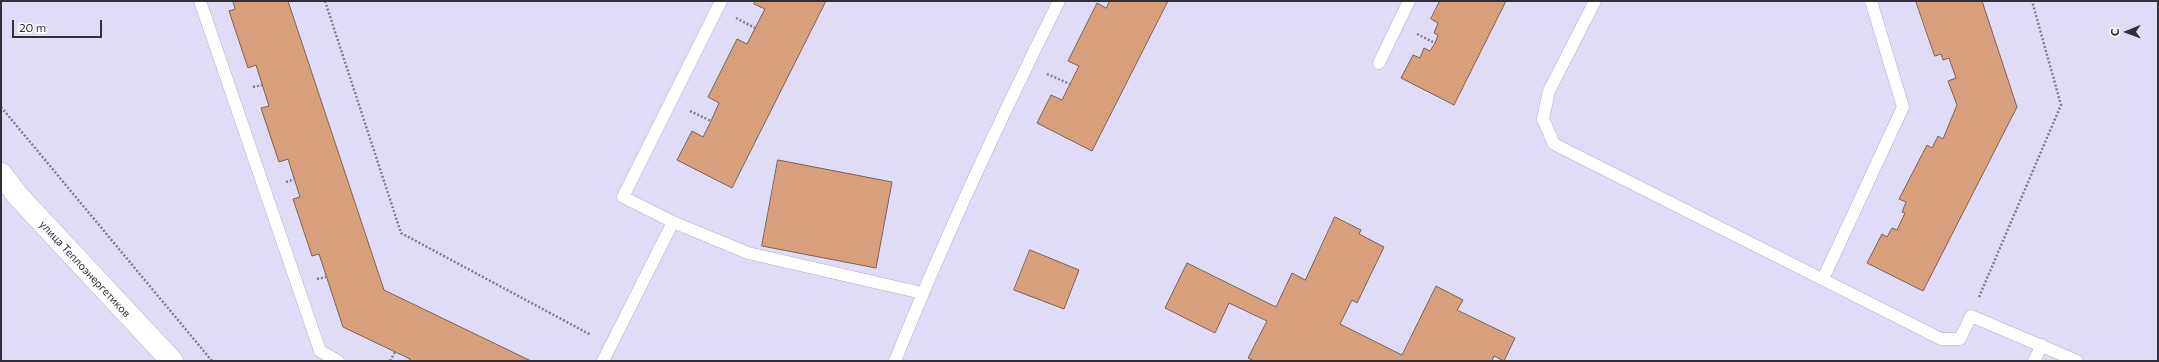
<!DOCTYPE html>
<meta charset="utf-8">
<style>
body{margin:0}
#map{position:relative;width:2159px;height:362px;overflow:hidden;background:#e0dcf8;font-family:Commissioner,sans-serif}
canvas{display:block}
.frame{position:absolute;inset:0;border:2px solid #312f3a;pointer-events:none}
.north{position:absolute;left:2107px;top:12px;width:40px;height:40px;-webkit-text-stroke:3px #fff;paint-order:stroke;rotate:269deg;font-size:11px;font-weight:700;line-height:16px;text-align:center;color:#312f3a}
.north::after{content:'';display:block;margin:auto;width:14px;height:18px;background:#312f3a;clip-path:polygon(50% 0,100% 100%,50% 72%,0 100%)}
.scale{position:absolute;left:12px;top:20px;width:90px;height:18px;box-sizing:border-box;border:2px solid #312f3a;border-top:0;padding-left:5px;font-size:12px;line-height:14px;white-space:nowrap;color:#312f3a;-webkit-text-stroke:3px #fff;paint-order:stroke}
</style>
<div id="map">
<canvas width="2159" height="362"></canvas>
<div class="frame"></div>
<div class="north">С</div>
<div class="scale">20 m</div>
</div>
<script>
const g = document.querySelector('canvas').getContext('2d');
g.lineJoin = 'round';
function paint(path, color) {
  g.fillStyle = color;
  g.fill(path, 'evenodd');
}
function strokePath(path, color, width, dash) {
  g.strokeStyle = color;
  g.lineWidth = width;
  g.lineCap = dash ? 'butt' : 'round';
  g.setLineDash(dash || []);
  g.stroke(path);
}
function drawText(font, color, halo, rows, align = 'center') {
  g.font = font + ' Commissioner,sans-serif';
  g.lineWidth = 3;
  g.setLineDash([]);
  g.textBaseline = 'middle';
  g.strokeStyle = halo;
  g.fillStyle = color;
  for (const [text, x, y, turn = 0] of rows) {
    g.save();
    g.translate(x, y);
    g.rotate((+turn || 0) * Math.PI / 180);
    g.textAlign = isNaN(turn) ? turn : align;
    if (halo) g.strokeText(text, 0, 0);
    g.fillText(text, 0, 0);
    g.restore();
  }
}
const building = new Path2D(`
 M233 1H288L384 290 531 361H409L410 359 343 327 319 254 312 256 293 199 300 197 288 159 279 162 261 108 269 106 256 65 248 68 229 11 235 9Z
 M755 1H826L732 188 677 160 692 131 703 137 711 121 719 103 708 97 737 39 747 44 765 9 754 4Z
 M1110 1H1168L1092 151 1037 123 1051 95 1062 100 1079 66 1068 61 1097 3 1106 8Z
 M1440 1H1506L1454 105 1401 78 1413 55 1420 58 1424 48 1430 51 1435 43 1438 35 1434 33 1438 23 1431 19Z
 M1916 1H1982L2017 107 1923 291 1867 263 1882 234 1887 237 1892 228 1897 230 1905 213 1902 212 1906 202 1899 199 1927 145 1932 148 1938 136 1943 139 1957 105 1948 81 1956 78 1949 58 1943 60 1941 54 1935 56Z
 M778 160 892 182 876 268 762 246Z
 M1335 217 1361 230 1359 234 1384 247 1357 303 1352 300 1340 324 1402 355 1436 286 1463 300 1457 310 1515 338 1504 361 1494 356 1492 361H1254L1248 358 1267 321 1229 303 1215 333 1165 308 1187 263 1276 307 1292 273 1305 280Z
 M1030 250 1079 270 1064 309 1014 290Z`);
const path = new Path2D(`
 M325 1 401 233 591 335
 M736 18 755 28
 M1417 34 1435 43
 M1047 74 1070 84
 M253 87 262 85
 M1 107 212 361
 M690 111 711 121
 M286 182 295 179
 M317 279 326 277
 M1979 297 2061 105 2032 1
 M390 361 395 352`);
const service = new Path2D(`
 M200 1 320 351 338 361
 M721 1 623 197 673 222 748 253 922 293
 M1595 1 1549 91 1543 119 1554 144 1941 339H1960L1971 316 2077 361
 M1379 63 1409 1
 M1823 279 1903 107 1871 1
 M603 361 673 222
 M895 361C944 239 1000 119 1059 1
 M2034 361 2042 345`);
const tertiary = new Path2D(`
 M1 174 18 196 172 361`);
const streetNames = [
 ["улица Теплоэнергетиков",85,269,47]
];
paint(building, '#d89f7c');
strokePath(building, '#7a6254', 1);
strokePath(service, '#afabc6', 13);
strokePath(tertiary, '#afabc6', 23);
strokePath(path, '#807d90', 2.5, [2, 2]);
strokePath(service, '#fff', 12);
strokePath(tertiary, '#fff', 22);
drawText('11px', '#312f3a', '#fff', streetNames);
</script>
